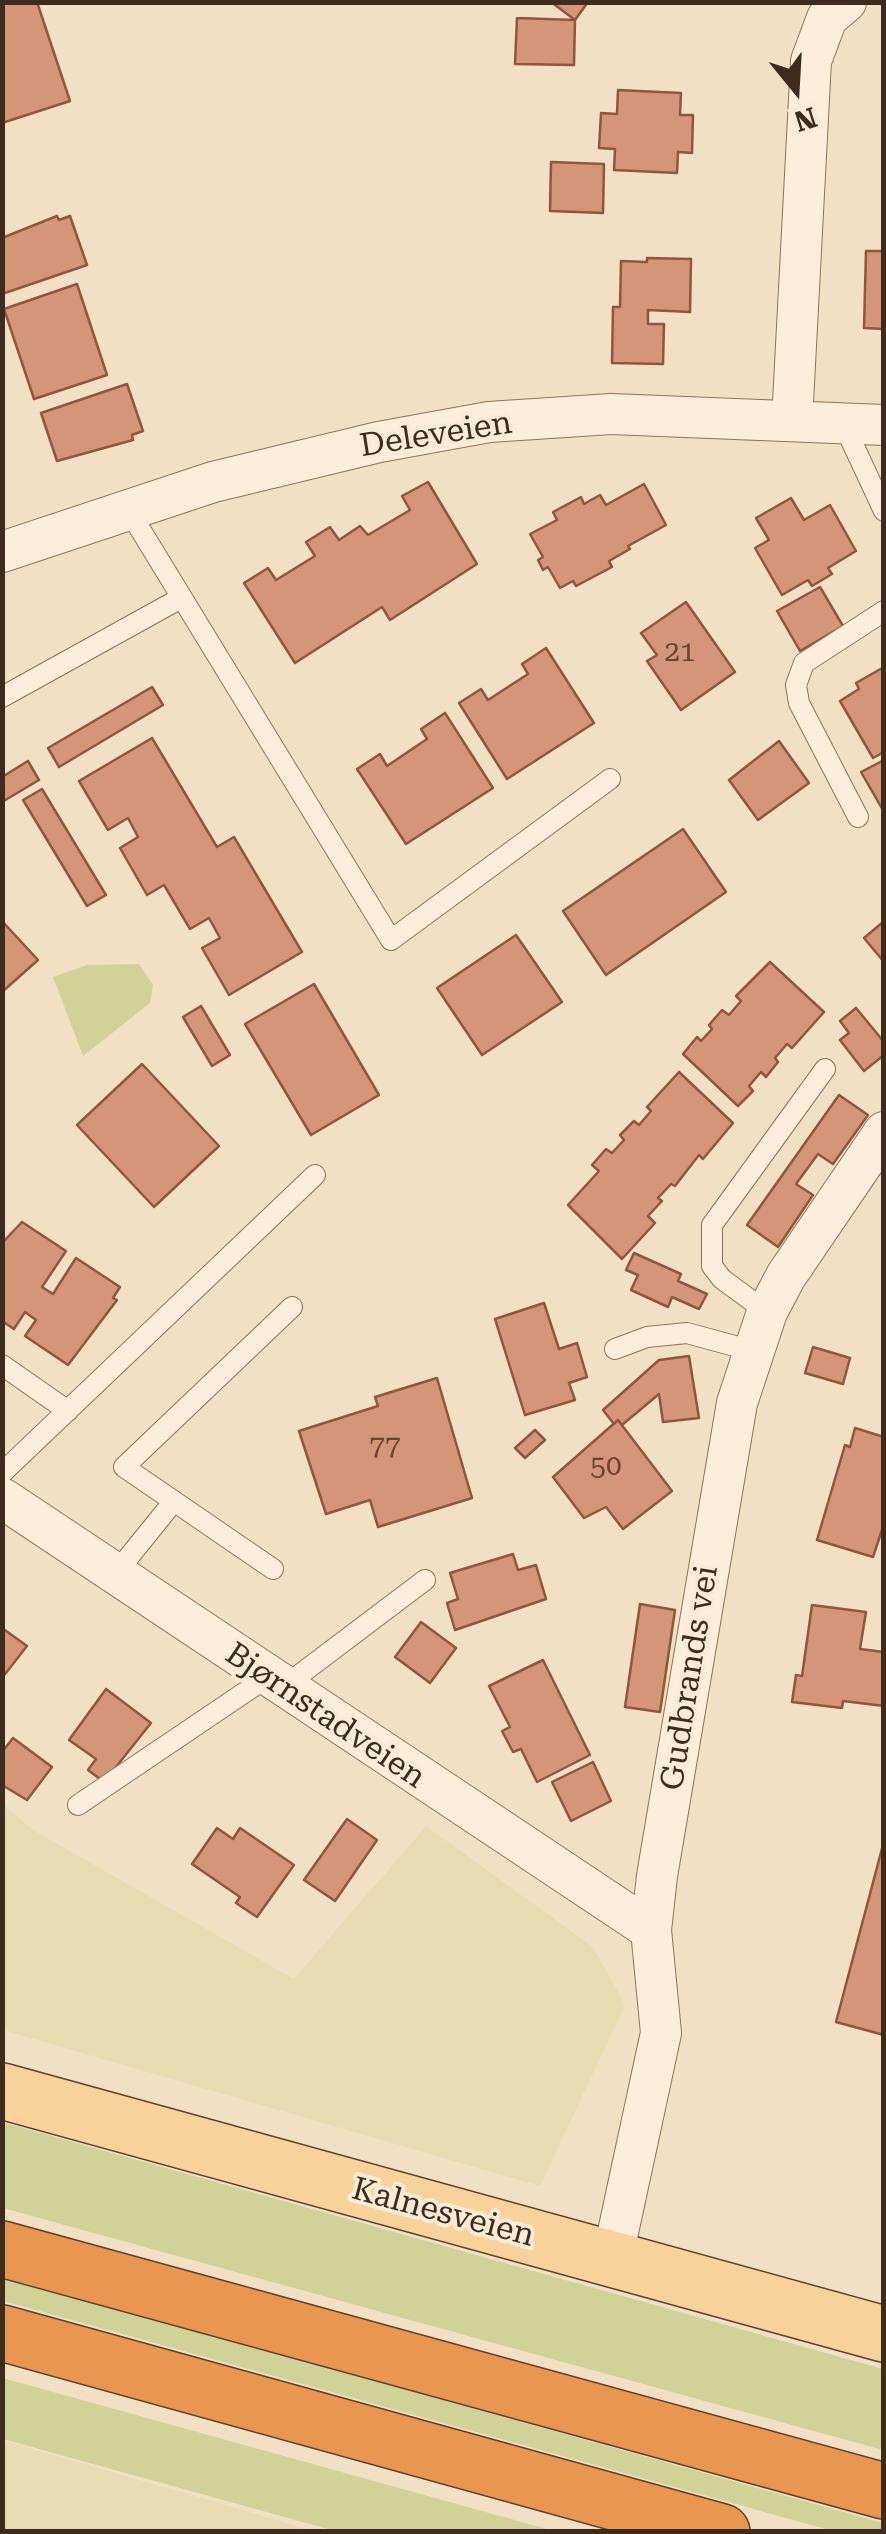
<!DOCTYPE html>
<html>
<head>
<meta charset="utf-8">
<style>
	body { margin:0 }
	#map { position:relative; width:886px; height:2534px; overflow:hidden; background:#f2e0c5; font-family:"Roboto Serif",serif }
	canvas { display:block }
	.frame { position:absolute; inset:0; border:5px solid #3e2b1e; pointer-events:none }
	.north { position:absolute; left:746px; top:40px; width:100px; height:100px; -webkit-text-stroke:8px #f9ebd6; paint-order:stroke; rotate:162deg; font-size:28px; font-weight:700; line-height:40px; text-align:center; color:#3e2b1e }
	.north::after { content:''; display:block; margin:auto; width:35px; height:45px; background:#3e2b1e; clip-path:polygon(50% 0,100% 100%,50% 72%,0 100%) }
</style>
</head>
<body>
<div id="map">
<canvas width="886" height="2534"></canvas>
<div class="frame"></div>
<div class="north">N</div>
</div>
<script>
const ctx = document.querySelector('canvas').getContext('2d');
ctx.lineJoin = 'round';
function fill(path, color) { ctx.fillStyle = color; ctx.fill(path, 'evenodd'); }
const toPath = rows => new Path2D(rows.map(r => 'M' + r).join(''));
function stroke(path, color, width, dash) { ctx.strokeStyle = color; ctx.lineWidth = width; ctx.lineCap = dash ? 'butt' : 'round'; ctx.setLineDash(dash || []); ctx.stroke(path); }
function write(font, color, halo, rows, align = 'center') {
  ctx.font = font + ' "Roboto Serif",serif'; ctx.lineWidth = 8; ctx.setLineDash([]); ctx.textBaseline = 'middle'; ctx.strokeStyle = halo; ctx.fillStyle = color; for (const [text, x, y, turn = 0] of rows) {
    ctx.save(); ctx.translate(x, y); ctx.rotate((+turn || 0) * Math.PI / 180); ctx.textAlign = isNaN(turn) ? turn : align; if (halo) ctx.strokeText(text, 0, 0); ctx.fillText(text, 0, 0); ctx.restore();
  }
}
fill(toPath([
	[3,1804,33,1830,294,1979,426,1826,593,1947,625,2005,540,2186,3,2030],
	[2,2440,260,2515,312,2531,3,2531]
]), '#e9dbb2');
fill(toPath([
	[139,964,153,985,150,1003,83,1056,53,977,87,965],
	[2,2122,883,2369,883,2450,3,2208],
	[2,2277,883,2523,883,2531,833,2531,3,2301],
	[3,2378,554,2531,335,2531,3,2439]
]), '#d1d298');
const building = toPath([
	[2,2,37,2,70,101,2,123,2,2],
	[551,2,588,2,575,20,551,2],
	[517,18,575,20,574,65,515,64,517,18],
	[618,90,681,93,680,115,693,115,692,153,678,152,677,173,614,170,615,149,599,148,601,113,617,114,618,90],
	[551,162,604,164,603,213,550,211,551,162],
	[57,216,59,220,70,216,87,265,2,294,2,238,57,216],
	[866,251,884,251,884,329,864,328,866,251],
	[647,258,691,259,690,312,648,310,648,324,664,324,663,364,612,363,613,307,620,307,621,261,647,262,647,258],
	[77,284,107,375,34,399,4,309,77,284],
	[127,384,143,431,132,435,133,440,57,461,41,413,127,384],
	[428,482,477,564,390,620,382,607,295,663,244,583,268,568,276,580,315,556,306,542,330,527,339,540,360,526,368,535,410,510,402,496,428,482],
	[644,484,666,525,628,546,630,549,609,561,612,567,576,586,573,581,560,588,548,567,543,570,538,560,543,557,530,534,557,520,553,512,581,497,584,504,600,495,606,505,644,484],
	[791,498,804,520,830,505,856,551,828,568,832,574,812,586,808,580,782,595,755,548,769,540,756,518,791,498],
	[820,587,843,626,800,651,777,611,820,587],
	[686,602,735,672,681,710,647,661,657,655,641,633,686,602],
	[546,648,594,723,507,779,459,703,481,689,488,700,528,674,522,664,546,648],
	[884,667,884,752,873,758,840,701,859,689,856,683,884,667],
	[152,687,163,705,59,767,48,748,152,687],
	[445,713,493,788,406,844,357,769,380,754,387,766,427,739,421,729,445,713],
	[152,738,217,847,234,837,302,952,229,995,202,948,220,938,209,918,190,929,164,885,147,895,120,848,138,837,128,818,108,830,79,781,152,738],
	[779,741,809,783,758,820,729,780,779,741],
	[884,760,884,812,861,772,884,760],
	[28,761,39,780,2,802,2,777,28,761],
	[42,789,106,895,87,906,23,800,42,789],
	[683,829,726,892,606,975,563,911,683,829],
	[884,915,884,962,864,938,883,922,884,915],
	[2,921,38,960,2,992,2,921],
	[516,935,562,1002,482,1055,437,988,516,935],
	[770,962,824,1012,792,1048,787,1044,775,1058,778,1062,766,1077,761,1072,749,1086,753,1091,738,1106,683,1054,697,1037,701,1041,712,1029,709,1025,722,1010,729,1015,741,1001,736,996,770,962],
	[314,984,379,1095,311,1135,245,1024,314,984],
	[201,1006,230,1055,212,1066,183,1017,201,1006],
	[856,1008,884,1042,884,1055,864,1071,840,1040,849,1033,840,1021,856,1008],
	[142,1064,219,1146,154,1207,77,1125,142,1064],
	[679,1072,733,1123,703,1159,699,1155,675,1186,671,1184,658,1198,662,1201,648,1216,655,1223,622,1259,568,1205,599,1171,592,1165,606,1149,612,1153,624,1140,620,1135,634,1121,639,1125,651,1111,647,1107,679,1072],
	[839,1095,868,1115,833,1164,818,1154,796,1184,813,1195,778,1247,747,1225,839,1095],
	[22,1222,66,1251,42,1287,53,1294,76,1258,120,1287,113,1298,117,1300,68,1365,25,1336,36,1320,25,1312,14,1329,2,1321,2,1243,22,1222],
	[634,1253,681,1274,678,1281,707,1294,699,1309,672,1297,668,1307,631,1290,638,1275,626,1270,634,1253],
	[544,1303,559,1349,577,1343,587,1377,569,1383,575,1400,525,1415,495,1319,544,1303],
	[813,1347,850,1358,843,1384,805,1373,813,1347],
	[689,1356,699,1418,663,1422,659,1394,622,1425,618,1420,614,1424,603,1410,659,1360,689,1356],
	[437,1378,472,1498,378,1527,370,1500,326,1514,299,1431,378,1406,375,1397,437,1378],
	[618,1420,672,1491,623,1529,606,1507,584,1518,553,1477,618,1420],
	[855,1428,884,1437,884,1524,873,1557,817,1540,845,1445,850,1447,855,1428],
	[535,1430,545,1440,525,1458,515,1448,535,1430],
	[513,1554,518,1570,536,1565,546,1599,455,1630,447,1603,458,1599,450,1573,513,1554],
	[640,1604,675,1610,660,1712,625,1707,640,1604],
	[812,1605,866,1612,860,1649,884,1652,884,1706,843,1701,842,1708,792,1702,796,1675,802,1676,812,1605],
	[421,1622,456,1648,430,1683,395,1657,421,1622],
	[2,1628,27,1646,2,1678,2,1628],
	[543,1660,590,1755,537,1782,521,1749,513,1752,502,1731,510,1727,489,1686,543,1660],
	[106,1689,151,1723,104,1782,88,1770,96,1759,69,1740,106,1689],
	[13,1738,52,1767,27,1800,2,1785,2,1752,13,1738],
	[593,1762,611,1801,571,1821,552,1782,593,1762],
	[347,1819,377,1840,335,1901,304,1880,347,1819],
	[217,1828,233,1839,240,1828,294,1865,257,1917,236,1903,240,1897,192,1864,217,1828],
	[884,1841,884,2035,836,2022,884,1841]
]);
fill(building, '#d49578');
stroke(building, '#91563c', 2.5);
const lane = toPath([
	[843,423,884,511],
	[129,511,391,940,610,779],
	[2,697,181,598],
	[858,817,799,703,796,685,804,663,884,611],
	[767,1312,722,1279,712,1266,712,1225,825,1069],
	[615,1349,647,1337,687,1333,753,1351],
	[2,1365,68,1411],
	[2,1473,315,1175],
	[273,1569,124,1467,292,1307],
	[115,1574,174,1501],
	[282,1688,425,1580],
	[78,1805,266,1678]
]);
const street = toPath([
	[792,421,811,61,827,18,846,2],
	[2,552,213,482,379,442,489,422,611,414,884,425],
	[2,1498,651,1930],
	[612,2260,661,2033,651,1930,657,1876,737,1403,767,1312,786,1276,884,1132]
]);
const primary = toPath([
	[2,2091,884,2334]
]);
const highway = toPath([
	[2,2249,884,2491],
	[2,2333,722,2532]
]);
stroke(lane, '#907159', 22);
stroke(street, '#907159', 42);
stroke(primary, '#5d3f2d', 58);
stroke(highway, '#5d3f2d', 58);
stroke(lane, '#fceeda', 20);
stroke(street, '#fceeda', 40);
stroke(primary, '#f8d29b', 55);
stroke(highway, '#e89650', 55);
write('28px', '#644634', null, [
	["21",680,653],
	["77",385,1447],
	["50",606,1467]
]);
write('32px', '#3e2b1e', '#f9ebd6', [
	["Deleveien",436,435,-9],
	["Gudbrands vei",690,1678,-81],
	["Bjørnstadveien",325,1716,34],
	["Kalnesveien",443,2213,15]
]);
</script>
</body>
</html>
